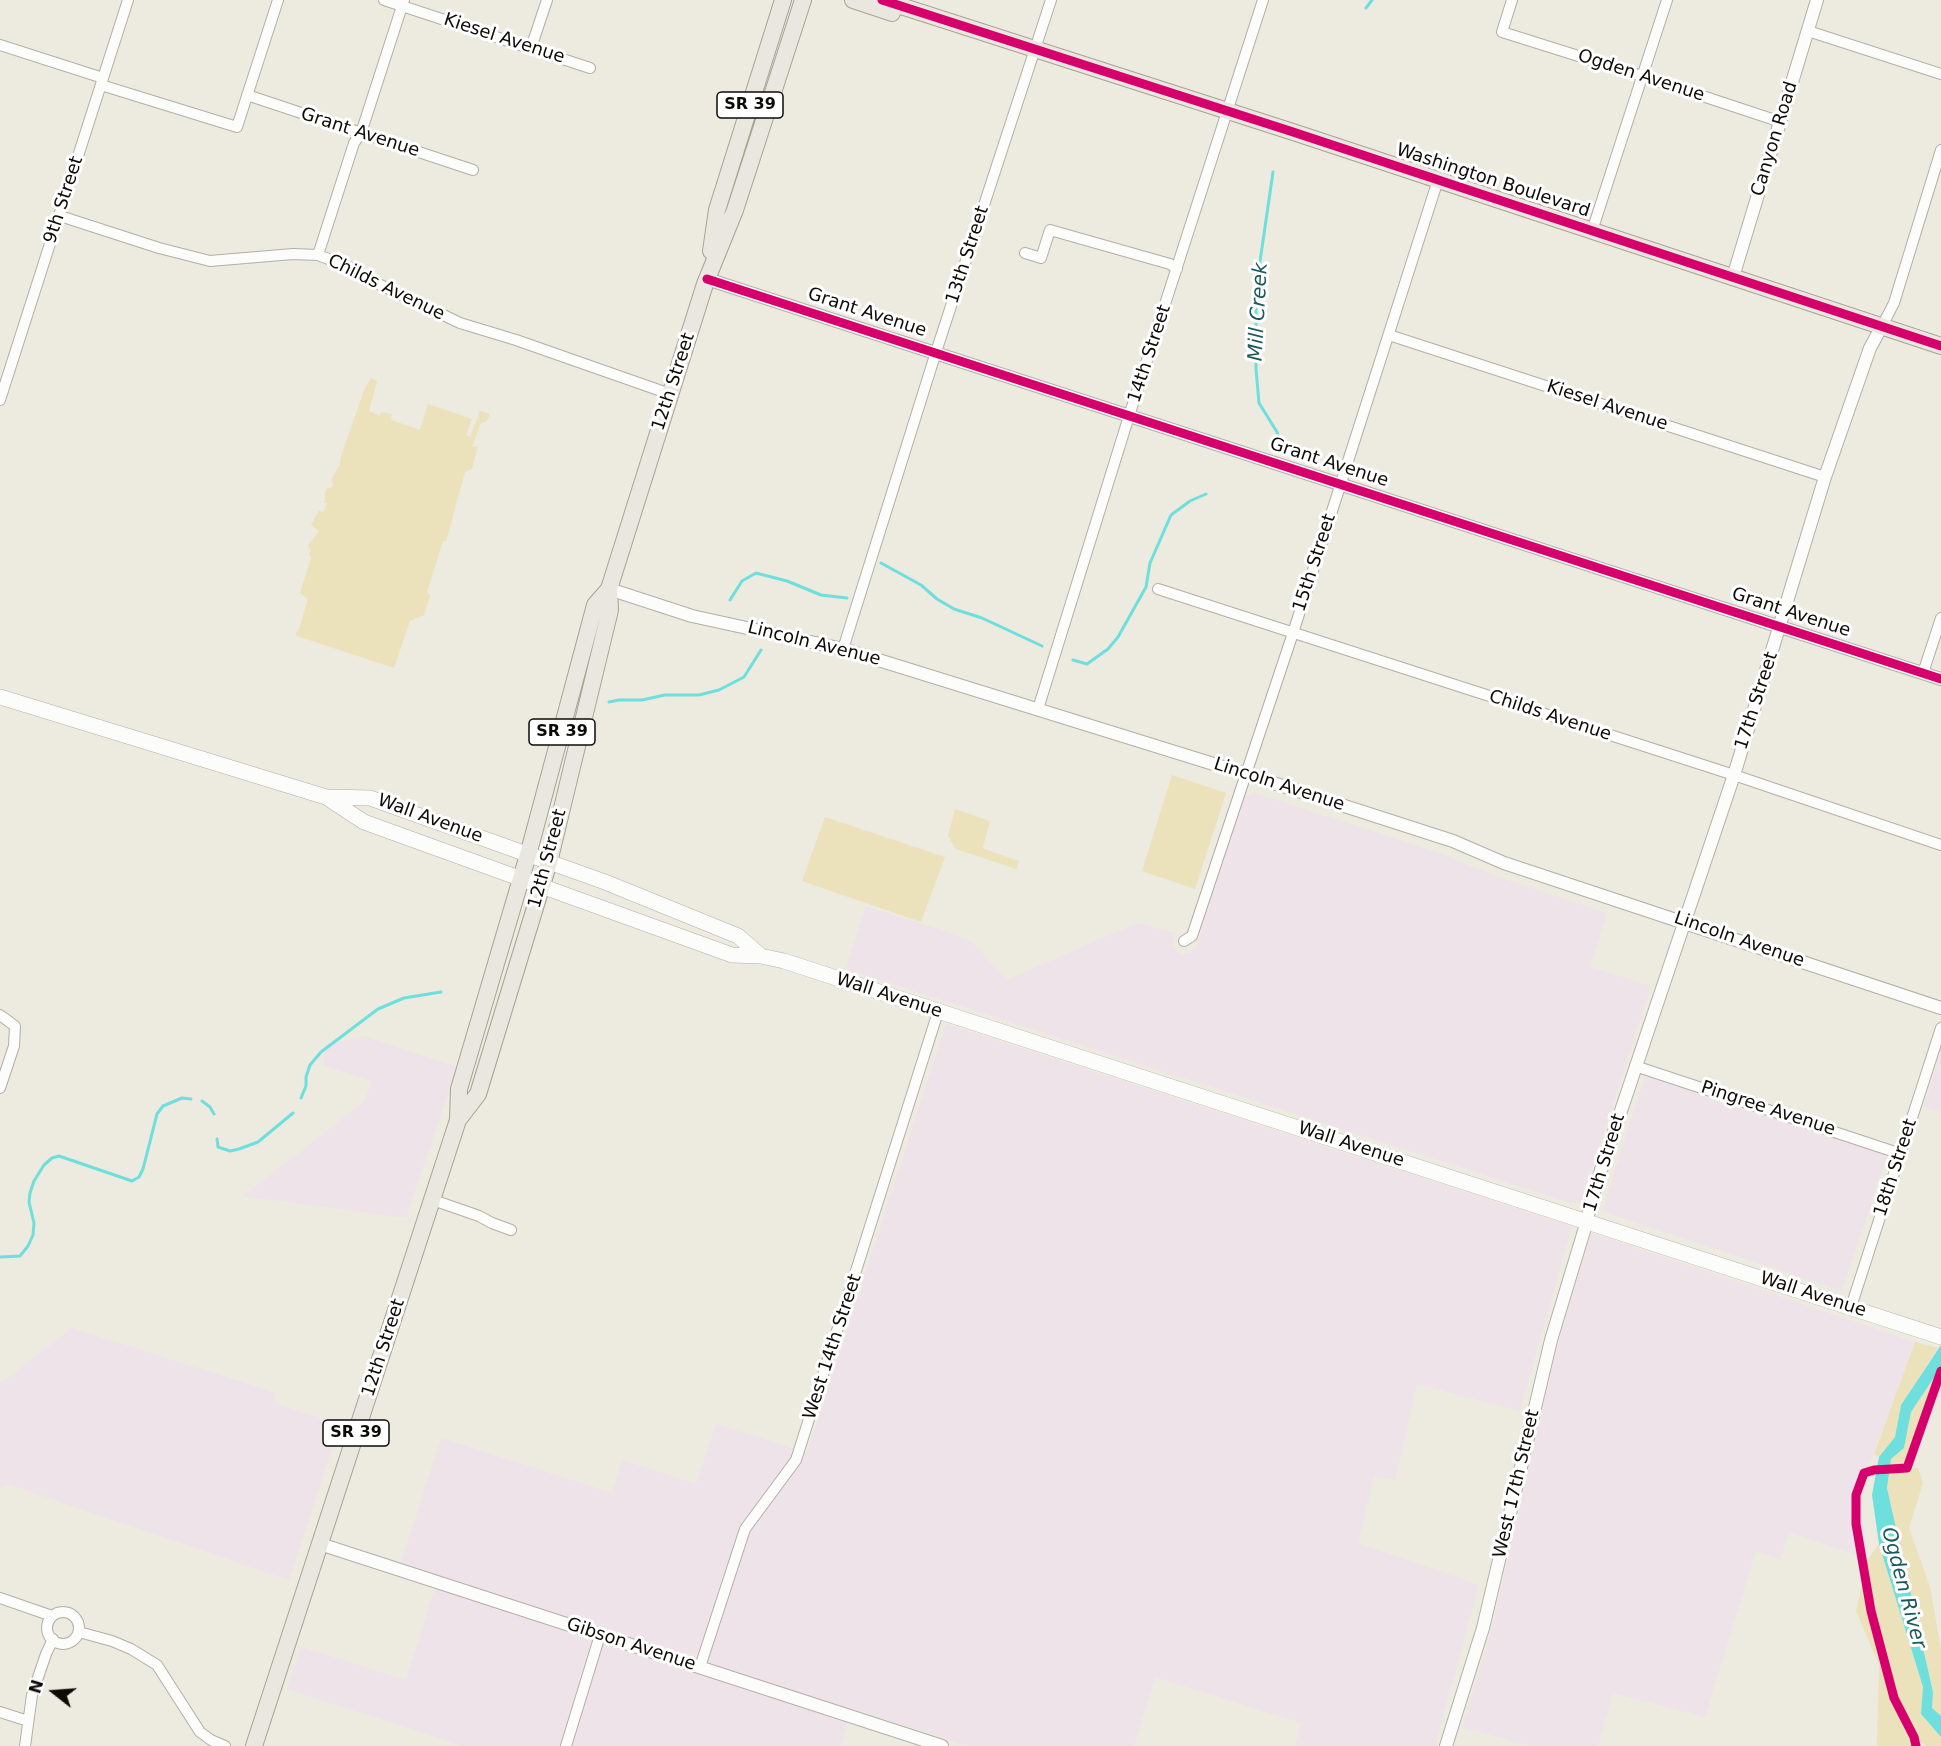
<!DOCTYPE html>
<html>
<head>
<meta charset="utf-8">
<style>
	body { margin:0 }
	#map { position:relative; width:1941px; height:1746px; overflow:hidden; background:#edeae0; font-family:"DejaVu Sans",sans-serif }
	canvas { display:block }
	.north { position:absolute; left:24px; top:1662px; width:60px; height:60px; -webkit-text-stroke:4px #fff; paint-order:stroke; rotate:287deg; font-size:16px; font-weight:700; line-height:24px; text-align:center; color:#0d0b06 }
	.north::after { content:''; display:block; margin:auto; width:21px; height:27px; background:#0d0b06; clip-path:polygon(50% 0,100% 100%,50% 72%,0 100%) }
</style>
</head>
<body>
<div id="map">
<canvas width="1941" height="1746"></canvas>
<div class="north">N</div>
</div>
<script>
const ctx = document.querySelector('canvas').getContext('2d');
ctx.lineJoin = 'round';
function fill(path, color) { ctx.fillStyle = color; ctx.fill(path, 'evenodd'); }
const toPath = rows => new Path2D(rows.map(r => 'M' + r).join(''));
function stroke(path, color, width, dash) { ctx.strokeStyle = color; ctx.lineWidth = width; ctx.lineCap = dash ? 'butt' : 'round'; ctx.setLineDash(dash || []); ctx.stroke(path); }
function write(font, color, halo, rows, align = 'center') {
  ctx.font = font + ' "DejaVu Sans",sans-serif'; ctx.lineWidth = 6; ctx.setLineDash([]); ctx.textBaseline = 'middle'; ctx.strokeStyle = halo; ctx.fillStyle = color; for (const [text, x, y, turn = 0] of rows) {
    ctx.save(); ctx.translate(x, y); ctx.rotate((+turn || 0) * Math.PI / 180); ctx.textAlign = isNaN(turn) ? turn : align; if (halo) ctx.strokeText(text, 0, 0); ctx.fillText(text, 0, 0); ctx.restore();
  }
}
fill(toPath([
	[1255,793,1445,855,1495,876,1607,913,1590,967,1651,986,1583,1197,1578,1202,1571,1203,846,969,866,906,946,931,973,943,1007,980,1137,923,1175,933,1173,945,1176,951,1182,954,1190,953,1196,947,1241,804,1246,796],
	[946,1024,1572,1226,1520,1411,1417,1384,1395,1480,1374,1476,1358,1543,1479,1585,1435,1746,1295,1746,1301,1723,1155,1677,1134,1746,969,1746,852,1709,840,1746,458,1746,458,1744,287,1689,301,1647,406,1680,436,1585,398,1572,441,1438,612,1493,622,1460,696,1484,716,1424,807,1453],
	[364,1036,457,1067,406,1218,243,1196,364,1102,372,1081,324,1065,325,1045],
	[1941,1052,1941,1112,1924,1106],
	[1645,1076,1887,1155,1842,1291,1602,1211],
	[1592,1233,1915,1342,1859,1491,1868,1559,1789,1532,1780,1559,1756,1551,1705,1717,1613,1693,1598,1746,1531,1746,1462,1727,1492,1628,1555,1353],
	[72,1328,276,1393,273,1403,340,1424,289,1580,8,1484,0,1487,0,1384]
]), '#eee3e8');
fill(toPath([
	[371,378,377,381,369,411,380,416,381,412,392,414,391,420,420,430,428,404,472,419,466,435,470,437,480,411,490,414,487,421,481,423,472,447,478,446,472,469,465,472,446,541,443,541,427,592,430,596,424,615,410,621,394,668,297,636,295,634,299,629,308,599,300,593,311,558,309,555,311,550,308,545,319,531,311,525,319,510,322,512,324,511,327,503,324,503,326,489,333,487,332,479,340,464,341,456,365,388],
	[1172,775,1226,793,1195,889,1142,871],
	[955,809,990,821,983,847,984,849,1019,861,1016,869,956,849,948,836],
	[825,817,945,857,921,922,802,881],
	[1915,1342,1938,1348,1901,1405,1895,1437,1879,1457,1874,1454],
	[1936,1375,1906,1469,1918,1468,1923,1483,1909,1528,1930,1587,1941,1649,1941,1716,1932,1708,1933,1691,1887,1488,1891,1459,1904,1448,1911,1412],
	[1879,1544,1923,1687,1921,1714,1941,1737,1941,1746,1926,1746,1921,1742,1917,1746,1877,1746,1879,1665,1856,1611,1868,1559]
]), '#ebe1ba');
fill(toPath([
	[1941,1345,1941,1367,1911,1412,1904,1448,1891,1459,1887,1488,1933,1692,1932,1708,1941,1716,1941,1737,1921,1714,1923,1687,1879,1544,1872,1495,1879,1457,1895,1437,1901,1405]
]), '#6edfdc');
stroke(toPath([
	[1366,8,1372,0],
	[1273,172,1256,289,1256,369,1259,403,1277,432,1282,447],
	[881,563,921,585,937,599,954,609,982,618,1042,646],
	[730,600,742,581,756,573,787,581,821,595,847,598],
	[1073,660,1087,664,1108,649,1118,637,1146,587,1150,563,1171,515,1190,501,1206,494],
	[609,702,619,700,642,700,665,695,699,695,719,690,744,677,761,650],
	[301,1098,306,1086,306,1077,310,1065,321,1052,378,1009,404,998,441,992],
	[202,1101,210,1107,214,1114],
	[217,1139,218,1147,230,1151,239,1149,258,1142,293,1113],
	[0,1257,20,1256,28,1246,33,1235,34,1223,29,1202,30,1193,34,1181,44,1165,52,1158,59,1156,132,1181,139,1177,143,1169,157,1114,163,1106,182,1098,191,1099]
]), '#6edfdc', 3);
const minor = toPath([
	[384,0,590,68],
	[1512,0,1502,32,1642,76,1781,122],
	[1808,31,1941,74],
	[0,45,103,78],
	[531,48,547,0],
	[101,85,237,127,278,0],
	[247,95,473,170],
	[60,216,159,248,210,261,293,254,318,255,349,267,370,280,460,323,516,340,670,394],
	[1592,231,1667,0],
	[1025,253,1041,258,1050,230,1170,264,1177,269],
	[318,255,354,143,361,133,404,0],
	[1882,326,1894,303,1941,150],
	[1389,335,1825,477],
	[0,400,128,0],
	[1158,589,1734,775,1941,845],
	[843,649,936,352,1051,0],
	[1923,673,1941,618],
	[1038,709,1129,416,1263,0],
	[1184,941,1192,936,1293,633,1438,180],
	[0,1015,15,1026,14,1046,0,1088],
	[1635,1066,1901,1154],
	[433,1200,479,1216,492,1223,511,1230],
	[1851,1307,1941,1028],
	[0,1598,52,1616],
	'47 1628a16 16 0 1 1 32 0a16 16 0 1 1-32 0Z',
	[79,1632,112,1641,131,1649,157,1665,200,1732,211,1740,225,1746],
	[700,1667,745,1529,796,1460,938,1012],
	[0,1712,28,1721],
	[25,1746,32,1695,46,1654,53,1639],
	[566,1746,600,1635]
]);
const tertiary = toPath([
	[1733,277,1817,0],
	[707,279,1941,679],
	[609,589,692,616,843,649,1236,771,1453,841,1504,863,1941,1008],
	[320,1544,942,1746],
	[1446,1746,1483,1628,1551,1340,1587,1221,1591,1200,1734,775,1825,477,1870,348,1882,326]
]);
const secondary = toPath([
	[0,697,326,797,370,798,605,882,738,936,761,956],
	[326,797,364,822,732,955,761,956,784,961,1941,1337]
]);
const primary = toPath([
	[853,0,892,13],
	[882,0,1290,131,1941,346],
	[711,251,717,210,783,0],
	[458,1120,478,1094,549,862,610,610,609,589,705,284,735,210,803,0],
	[254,1746,458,1120,459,1089,528,855,595,605,609,589]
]);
stroke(minor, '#b1afa7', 12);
stroke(tertiary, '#b1afa7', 14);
stroke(secondary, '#b1afa7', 16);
stroke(primary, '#a9a293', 18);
stroke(minor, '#fcfcfa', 10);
stroke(tertiary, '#fcfcfa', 12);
stroke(secondary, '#fcfcfa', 15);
stroke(primary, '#eae7e0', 16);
stroke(toPath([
	[882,0,1290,131,1941,346],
	[707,279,1941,679],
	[1916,1746,1914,1737,1894,1698,1871,1611,1856,1524,1856,1495,1864,1473,1874,1470,1907,1468,1941,1371]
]), '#d6006c', 9);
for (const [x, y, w] of [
	[750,105,66],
	[562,732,66],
	[356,1433,66]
]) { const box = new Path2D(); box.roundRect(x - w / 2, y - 13, w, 26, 4.5); ctx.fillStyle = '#fff'; ctx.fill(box); stroke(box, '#0d0b06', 1.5); }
write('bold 16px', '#0d0b06', null, [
	["SR 39",750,105],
	["SR 39",562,732],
	["SR 39",356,1433]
]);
write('18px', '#0d0b06', '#fff', [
	["Kiesel Avenue",504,39,18],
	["Ogden Avenue",1641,76,18],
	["Grant Avenue",360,133,18],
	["Canyon Road",1775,139,-73],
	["Washington Boulevard",1493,181,18],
	["9th Street",64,200,-72],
	["13th Street",968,255,-72],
	["Childs Avenue",386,288,26],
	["Grant Avenue",867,313,18],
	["14th Street",1150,354,-72],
	["12th Street",674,382,-72],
	["Kiesel Avenue",1607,406,18],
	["Grant Avenue",1329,463,18],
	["15th Street",1315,563,-72],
	["Grant Avenue",1791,613,18],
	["Lincoln Avenue",814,644,14],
	["17th Street",1757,701,-72],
	["Childs Avenue",1550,716,18],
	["Lincoln Avenue",1279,785,18],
	["Wall Avenue",430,819,20],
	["12th Street",548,859,-75],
	["Lincoln Avenue",1739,940,19],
	["Wall Avenue",889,996,18],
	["Pingree Avenue",1768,1109,18],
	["Wall Avenue",1351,1145,18],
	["17th Street",1605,1163,-73],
	["18th Street",1896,1168,-72],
	["Wall Avenue",1813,1295,18],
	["West 14th Street",833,1347,-72],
	["12th Street",384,1348,-72],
	["West 17th Street",1517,1484,-77],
	["Gibson Avenue",631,1645,18]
]);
write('italic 20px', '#185959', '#fff', [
	["Mill Creek",1259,312,-87],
	["Ogden River",1903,1588,75]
]);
</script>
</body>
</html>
